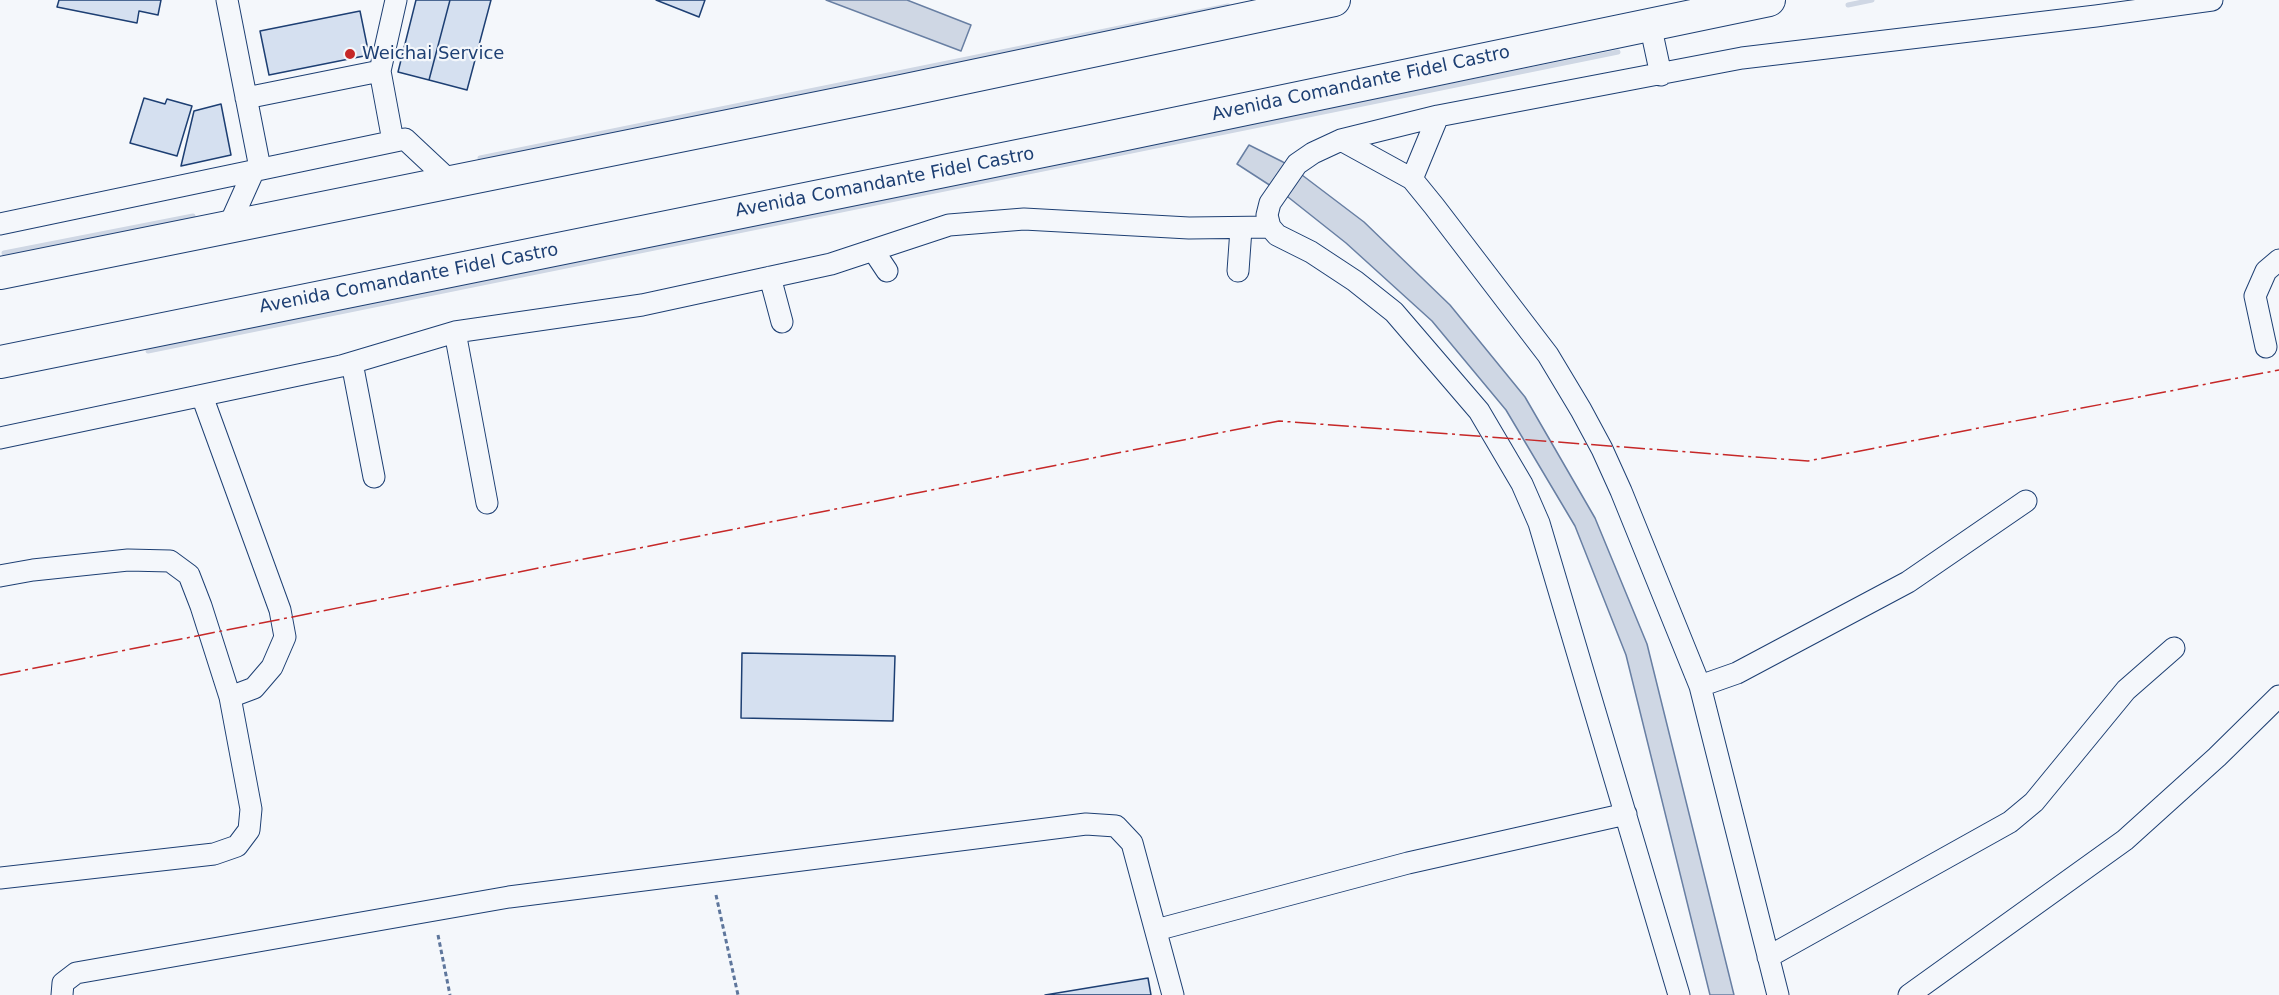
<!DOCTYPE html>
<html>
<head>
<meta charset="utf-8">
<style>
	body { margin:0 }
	canvas { display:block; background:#f4f7fb }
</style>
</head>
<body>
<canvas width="2279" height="995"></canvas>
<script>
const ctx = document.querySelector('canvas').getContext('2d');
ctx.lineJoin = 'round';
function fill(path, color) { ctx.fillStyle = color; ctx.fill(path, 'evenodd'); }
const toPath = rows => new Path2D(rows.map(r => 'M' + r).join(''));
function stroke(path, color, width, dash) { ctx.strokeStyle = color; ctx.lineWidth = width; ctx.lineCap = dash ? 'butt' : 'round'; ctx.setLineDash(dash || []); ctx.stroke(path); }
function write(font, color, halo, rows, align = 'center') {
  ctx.font = font + ' "DejaVu Sans",sans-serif'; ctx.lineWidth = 4.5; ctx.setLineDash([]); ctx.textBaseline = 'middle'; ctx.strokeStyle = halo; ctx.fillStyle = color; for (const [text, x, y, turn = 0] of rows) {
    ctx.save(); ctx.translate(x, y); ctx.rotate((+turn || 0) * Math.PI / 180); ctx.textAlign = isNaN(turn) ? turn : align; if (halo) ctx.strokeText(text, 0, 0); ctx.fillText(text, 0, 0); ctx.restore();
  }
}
const water = toPath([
	[826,0,907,0,971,25,961,51,826,0],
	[1249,145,1283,162,1302,175,1364,222,1450,305,1525,397,1595,518,1647,644,1734,995,1710,995,1626,655,1575,526,1506,410,1432,321,1346,243,1288,197,1237,164,1249,145]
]);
fill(water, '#cfd7e4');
stroke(water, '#687fa3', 1.5);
stroke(toPath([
	[1848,5,1872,0],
	[480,158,1228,6],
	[4,253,193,216],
	[148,351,1618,52]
]), '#cfd7e4', 5);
const building = toPath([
	[59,0,161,0,158,15,139,11,137,23,57,7,59,0],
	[416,0,450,0,429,80,398,72,416,0],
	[450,0,491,0,467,90,429,80,450,0],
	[656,0,705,0,699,17,656,0],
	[360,11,369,55,269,75,260,31,360,11],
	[144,98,165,104,167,99,192,106,177,156,130,143,144,98],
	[221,104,231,155,181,166,194,111,221,104],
	[742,653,895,656,893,721,741,718,742,653],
	[1148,978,1151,995,1045,995,1148,978]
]);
fill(building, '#d5e0f0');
stroke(building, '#1d3f73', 1.5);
const minor = toPath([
	[227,0,260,168],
	[1650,24,1661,75],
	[246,98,380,71],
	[1341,140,1412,179,1434,206,1548,355,1581,410,1602,449,1621,491,1700,686,1778,995],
	[393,141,380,71,396,0],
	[1412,179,1438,116],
	[0,224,405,139,452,183],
	[228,228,254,170],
	[873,250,887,271],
	[1238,271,1241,229],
	[770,277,782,322],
	[455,332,487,503],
	[2266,347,2255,296,2266,271,2279,260],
	[352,363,374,477],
	[202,396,280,610,285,637,272,667,254,688,230,697],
	[0,438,341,366,455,332,642,305,831,264,949,225,1024,219,1189,228,1270,227],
	[0,576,33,570,128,560,170,561,189,575,201,606,230,697,251,809,249,830,237,846,214,854,0,878],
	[1700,686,1737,673,1908,582,2026,501],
	[1156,930,1408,863,1626,814],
	[1768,957,2010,822,2034,802,2126,690,2174,648],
	[62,995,63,983,76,973,509,897,1086,824,1116,826,1132,843,1173,995],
	[1679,995,1539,523,1522,484,1479,411,1394,312,1355,281,1311,252,1277,235,1270,227,1267,215,1270,203,1297,164,1313,153,1341,140,1438,116,1742,58,2096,16,2212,0],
	[1909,995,2125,840,2217,757,2279,696]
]);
const highway = toPath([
	[0,273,897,92,1334,0],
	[0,362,1092,141,1769,0]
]);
stroke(minor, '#1d3f73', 23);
stroke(highway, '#1d3f73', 34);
stroke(toPath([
	[716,895,738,995],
	[438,935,450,995]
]), '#5e769c', 3, [4.5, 3]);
stroke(minor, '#f4f7fb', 21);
stroke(highway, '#f4f7fb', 32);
stroke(toPath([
	[0,675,1279,421,1808,461,2279,370]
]), '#c62828', 1.5, [21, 4.5, 3, 4.5]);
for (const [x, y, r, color] of [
	[350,54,6,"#c62828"]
]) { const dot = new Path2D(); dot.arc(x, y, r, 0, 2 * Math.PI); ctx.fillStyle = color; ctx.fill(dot); stroke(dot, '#f4f7fb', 2); }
write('18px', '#1d3f73', '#f4f7fb', [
	["Weichai Service",362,54]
], 'left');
write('18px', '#1d3f73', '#f4f7fb', [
	["Avenida Comandante Fidel Castro",1361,84,-12],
	["Avenida Comandante Fidel Castro",885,183,-11],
	["Avenida Comandante Fidel Castro",409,279,-11]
]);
</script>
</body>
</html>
